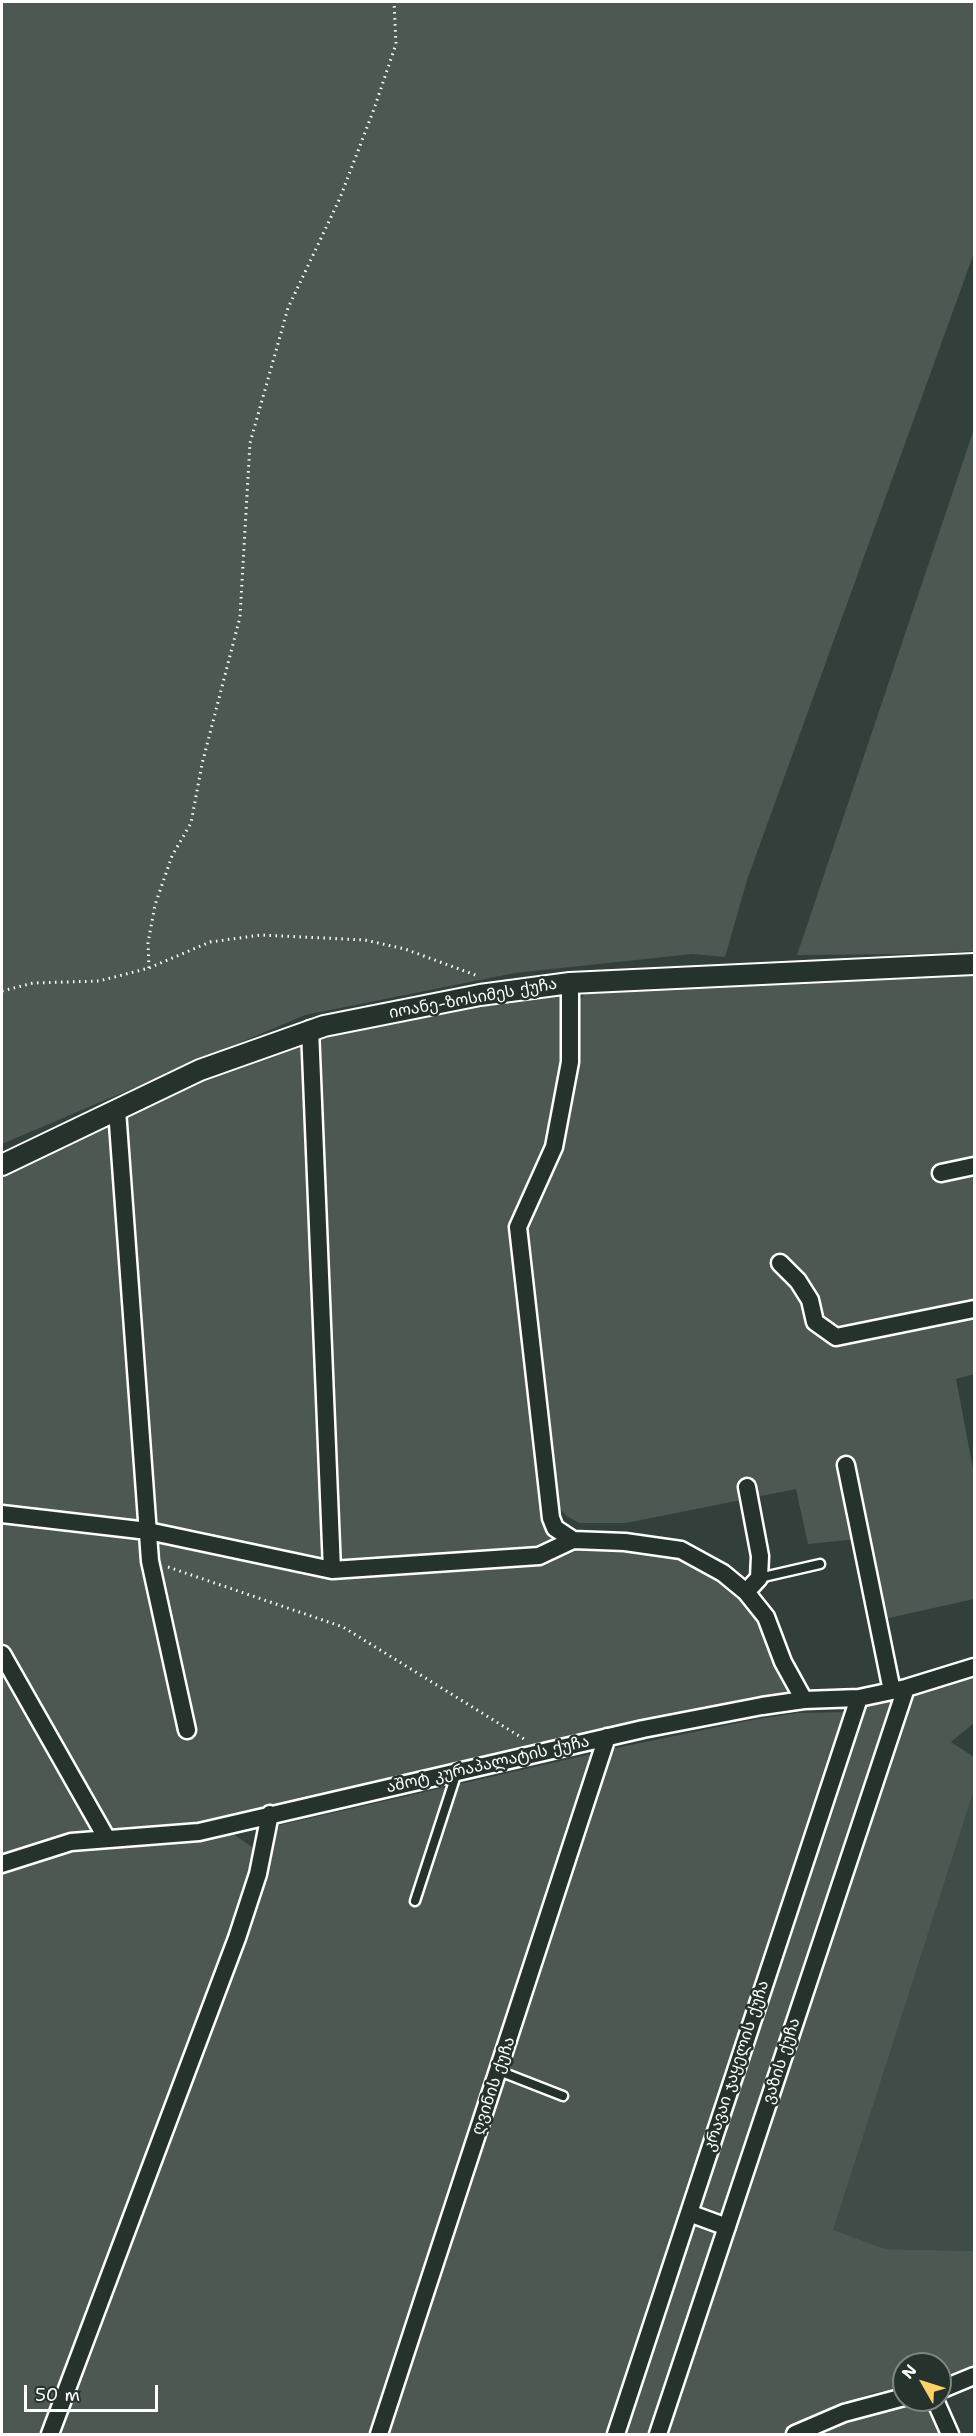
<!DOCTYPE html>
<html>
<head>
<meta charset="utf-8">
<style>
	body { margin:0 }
	#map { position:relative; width:976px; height:2436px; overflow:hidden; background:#333f3a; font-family:"Shantell Sans",sans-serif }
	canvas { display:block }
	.frame { position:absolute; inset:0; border:3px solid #fff; pointer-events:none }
	.north { position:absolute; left:892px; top:2352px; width:60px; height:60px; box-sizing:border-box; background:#26332d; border:2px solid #7d8581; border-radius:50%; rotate:309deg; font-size:16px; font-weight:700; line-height:24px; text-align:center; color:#fff }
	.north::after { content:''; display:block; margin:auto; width:21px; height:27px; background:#ffd166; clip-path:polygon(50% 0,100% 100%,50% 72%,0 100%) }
	.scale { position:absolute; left:24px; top:2385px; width:134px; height:27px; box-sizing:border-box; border:3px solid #fff; border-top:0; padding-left:8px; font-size:18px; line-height:21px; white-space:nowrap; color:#fff; -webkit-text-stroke:4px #26332d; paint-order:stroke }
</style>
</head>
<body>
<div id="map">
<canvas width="976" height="2436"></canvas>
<div class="frame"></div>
<div class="north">N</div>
<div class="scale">50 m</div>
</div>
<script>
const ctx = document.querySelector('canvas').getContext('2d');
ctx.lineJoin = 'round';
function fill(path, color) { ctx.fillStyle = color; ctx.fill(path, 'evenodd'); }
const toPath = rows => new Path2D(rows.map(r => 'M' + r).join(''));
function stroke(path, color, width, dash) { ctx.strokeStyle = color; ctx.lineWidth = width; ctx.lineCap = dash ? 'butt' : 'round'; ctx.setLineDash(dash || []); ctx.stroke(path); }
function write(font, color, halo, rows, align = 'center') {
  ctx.font = font + ' "Shantell Sans","Noto Sans Georgian",sans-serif'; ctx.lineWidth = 5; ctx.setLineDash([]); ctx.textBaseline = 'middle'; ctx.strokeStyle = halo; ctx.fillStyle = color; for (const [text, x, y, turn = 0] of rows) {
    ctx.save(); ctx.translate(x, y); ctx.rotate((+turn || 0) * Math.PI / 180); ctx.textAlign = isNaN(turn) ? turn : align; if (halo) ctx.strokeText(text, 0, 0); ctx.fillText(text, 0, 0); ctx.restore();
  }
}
fill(toPath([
	[974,1790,974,2251,885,2249,832,2231]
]), '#404c47');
fill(toPath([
	[2,2,974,2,974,253,747,880,725,957,692,954,515,973,305,1015,2,1144],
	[974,429,974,951,921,954,797,955],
	[974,971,974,1374,956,1379,974,1474,974,1599,884,1619,867,1538,808,1544,796,1489,626,1523,580,1523,568,1517,556,1505,527,1234,555,1163,577,1013,580,1000,589,988],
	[570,983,554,1147,518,1227,551,1518,564,1535,681,1550,746,1592,804,1700,224,1828,258,1851,258,1874,50,2434,2,2434,2,1165,310,1029],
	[974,1675,974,1723,951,1742,974,1757,974,1790,833,2230,885,2249,974,2251,974,2368,940,2381,940,2364,904,2364,904,2388,872,2393,782,2434,665,2434,886,1763,917,1686],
	[906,1688,658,2434,616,2434,859,1698],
	[851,1712,613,2434,383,2434,606,1750,757,1719,798,1713],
	[596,1753,375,2434,55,2434,271,1827],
	[910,2400,929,2400,943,2434,816,2434]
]), '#4d5853');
const service = toPath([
	[759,1578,820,1564],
	[415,1901,457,1772],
	[499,2071,563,2096]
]);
const minor = toPath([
	[570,983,570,1062,554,1147,518,1227,551,1518,555,1528,573,1540,625,1542,681,1550,723,1573,746,1592,766,1617,783,1662,804,1700],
	[310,1029,332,1570],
	[117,1110,150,1561,187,1730],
	[941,1173,974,1166],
	[780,1263,798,1281,810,1300,815,1322,836,1337,974,1309],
	[846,1465,892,1691],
	[2,1514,148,1531,332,1570,539,1556,573,1540],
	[746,1592,759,1578,760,1556,747,1487],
	[2,1654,107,1839],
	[2,1864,71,1842,199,1832,643,1729,762,1706,804,1700,859,1698,906,1688,974,1667],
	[689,2213,727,2227],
	[940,2390,974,2376],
	[935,2400,950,2434],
	[50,2434,237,1938,258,1874,270,1814],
	[379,2434,607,1737],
	[616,2434,859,1698],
	[658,2434,906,1688],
	[795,2434,844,2413,904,2397]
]);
const tertiary = toPath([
	[2,1165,200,1070,324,1026,480,995,570,983,974,964]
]);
stroke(service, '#fff', 13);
stroke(minor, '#fff', 21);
stroke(tertiary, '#fff', 24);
stroke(toPath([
	[149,968,148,943,155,905,172,856,191,823,202,764,240,617,250,443,288,308,340,198,374,109,396,44,394,2],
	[2,991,33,983,99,981,149,968,210,942,261,935,365,940,405,949,478,976],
	[168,1567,343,1627,524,1739]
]), '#fff', 3, [1.5, 4.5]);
stroke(service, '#26332d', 8);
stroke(minor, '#26332d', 16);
stroke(tertiary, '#26332d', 20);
write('16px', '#fff', '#26332d', [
	["იოანე-ზოსიმეს ქუჩა",473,999,-10],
	["აშოტ კურაპალატის ქუჩა",488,1765,-13],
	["ვაზის ქუჩა",782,2061,-72],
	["კრავაი ჯაყელის ქუჩა",737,2066,-72],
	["ღვინის ქუჩა",494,2086,-71]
]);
</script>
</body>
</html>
